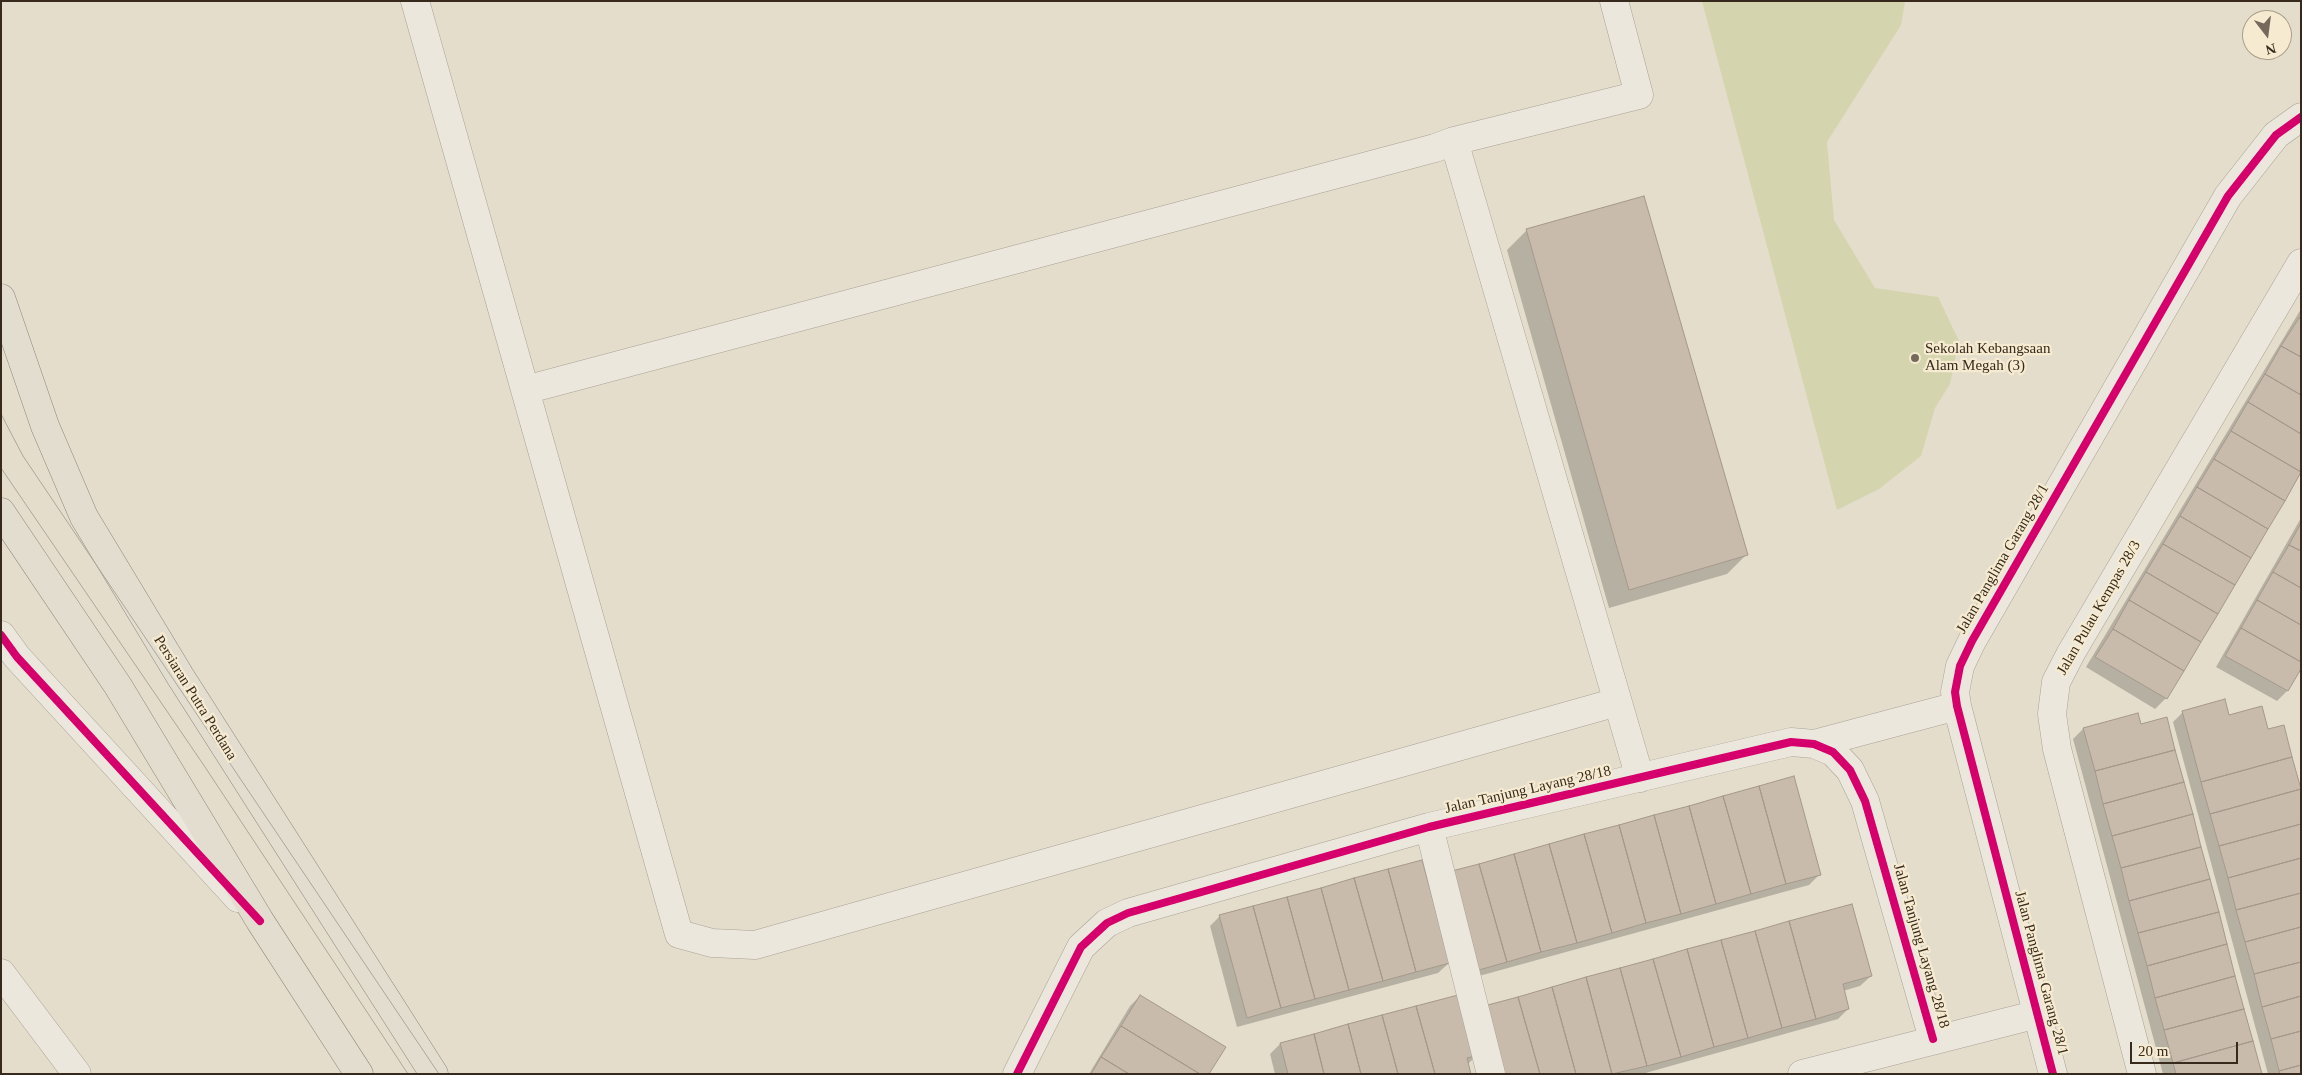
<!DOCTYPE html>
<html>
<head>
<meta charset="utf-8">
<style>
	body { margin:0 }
	#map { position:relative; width:2302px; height:1075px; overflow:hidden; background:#e4ddcc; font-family:Georgia,serif }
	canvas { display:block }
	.frame { position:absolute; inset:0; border:2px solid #372a1d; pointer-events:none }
	.north { position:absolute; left:2242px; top:10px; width:50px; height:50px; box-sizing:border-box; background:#f6ebd0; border:1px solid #aa9e88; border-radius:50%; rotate:165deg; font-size:14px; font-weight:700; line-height:20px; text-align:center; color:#372a1d }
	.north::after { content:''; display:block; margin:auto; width:18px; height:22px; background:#74695a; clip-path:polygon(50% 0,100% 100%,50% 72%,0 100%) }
	.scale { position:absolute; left:2130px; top:1042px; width:108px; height:22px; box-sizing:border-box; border:2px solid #372a1d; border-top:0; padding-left:6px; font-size:15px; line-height:18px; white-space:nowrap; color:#372a1d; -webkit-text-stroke:4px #f6ebd0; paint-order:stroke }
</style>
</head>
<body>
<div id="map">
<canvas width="2302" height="1075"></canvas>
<div class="frame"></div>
<div class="north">N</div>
<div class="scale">20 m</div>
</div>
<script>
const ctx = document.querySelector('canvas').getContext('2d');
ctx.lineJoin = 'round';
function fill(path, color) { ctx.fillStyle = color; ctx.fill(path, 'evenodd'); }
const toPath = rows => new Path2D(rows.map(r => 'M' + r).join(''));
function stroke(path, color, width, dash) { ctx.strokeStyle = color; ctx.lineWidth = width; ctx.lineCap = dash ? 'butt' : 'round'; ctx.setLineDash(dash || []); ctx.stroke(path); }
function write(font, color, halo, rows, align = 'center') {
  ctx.font = font + ' Georgia,serif'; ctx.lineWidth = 4.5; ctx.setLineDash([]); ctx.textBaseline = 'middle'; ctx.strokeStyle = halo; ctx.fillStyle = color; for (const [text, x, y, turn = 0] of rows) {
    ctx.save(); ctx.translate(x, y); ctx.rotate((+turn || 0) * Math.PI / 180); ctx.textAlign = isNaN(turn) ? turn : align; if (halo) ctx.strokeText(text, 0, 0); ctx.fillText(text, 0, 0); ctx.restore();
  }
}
fill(toPath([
	[1702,1,1905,1,1901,25,1827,142,1834,220,1875,288,1938,297,1959,341,1950,384,1935,408,1921,456,1879,489,1837,510]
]), '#d4d4ae');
fill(toPath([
	[1527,230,1746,555,1727,574,1609,608,1507,250],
	[2301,309,2301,473,2166,698,2155,709,2086,667],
	[2301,518,2301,666,2287,691,2277,701,2216,667],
	[2183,712,2301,1074,2268,1074,2173,722],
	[2083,729,2260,1074,2163,1074,2073,739],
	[1819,875,1809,885,1461,981,1434,885],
	[1220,916,1449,963,1438,973,1237,1027,1210,926],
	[1871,976,1860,986,1843,991,1848,1009,1838,1019,1642,1074,1490,1074],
	[1140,996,1208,1074,1089,1074,1130,1006],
	[1280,1044,1477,1055,1467,1065,1470,1074,1275,1074,1270,1054]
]), '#0003');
const building = toPath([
	[1644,196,1748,555,1629,590,1526,229,1644,196],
	[2299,318,2301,319,2301,357,2281,346,2299,318],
	[2281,346,2301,357,2301,395,2265,374,2281,346],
	[2265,374,2301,395,2301,434,2248,402,2265,374],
	[2248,402,2301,434,2301,472,2231,431,2248,402],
	[2231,431,2301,472,2285,501,2214,459,2231,431],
	[2214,459,2285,501,2268,529,2197,487,2214,459],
	[2197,487,2268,529,2251,558,2180,516,2197,487],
	[2180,516,2251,558,2235,585,2163,544,2180,516],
	[2301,523,2301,551,2289,545,2301,523],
	[2163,544,2235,585,2218,614,2146,572,2163,544],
	[2289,545,2301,551,2301,588,2273,572,2289,545],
	[2146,572,2218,614,2201,642,2129,600,2146,572],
	[2273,572,2301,588,2301,625,2257,600,2273,572],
	[2129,600,2201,642,2184,671,2113,629,2129,600],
	[2257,600,2301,625,2301,662,2241,628,2257,600],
	[2241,628,2301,662,2301,669,2288,691,2225,656,2241,628],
	[2113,629,2184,671,2167,699,2095,657,2113,629],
	[2225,699,2229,715,2262,706,2268,729,2284,725,2292,757,2201,782,2182,711,2225,699],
	[2138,713,2141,724,2167,717,2175,750,2095,771,2083,728,2138,713],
	[2175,750,2184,782,2103,804,2095,771,2175,750],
	[2292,757,2301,789,2210,814,2201,782,2292,757],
	[1794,776,1821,875,1786,884,1759,786,1794,776],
	[2184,782,2193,814,2112,836,2103,804,2184,782],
	[1759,786,1786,884,1751,894,1723,796,1759,786],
	[2301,789,2301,824,2219,846,2210,814,2301,789],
	[1723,796,1751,894,1716,904,1689,806,1723,796],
	[1689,806,1716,904,1681,914,1654,815,1689,806],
	[2193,814,2201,847,2121,868,2112,836,2193,814],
	[1654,815,1681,914,1646,923,1619,825,1654,815],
	[2301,824,2301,858,2228,878,2219,846,2301,824],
	[1619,825,1646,923,1612,933,1584,834,1619,825],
	[1584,834,1612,933,1577,943,1549,844,1584,834],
	[1549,844,1577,943,1541,952,1514,854,1549,844],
	[2201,847,2210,879,2129,901,2121,868,2201,847],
	[1514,854,1541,952,1507,962,1479,864,1514,854],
	[2301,858,2301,893,2236,910,2228,878,2301,858],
	[1422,860,1450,963,1416,972,1388,869,1422,860],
	[1479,864,1507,962,1472,972,1444,873,1479,864],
	[1388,869,1416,972,1383,981,1354,878,1388,869],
	[1354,878,1383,981,1349,990,1321,888,1354,878],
	[2210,879,2219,912,2138,933,2129,901,2210,879],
	[1321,888,1349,990,1315,999,1287,897,1321,888],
	[2301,893,2301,927,2245,942,2236,910,2301,893],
	[1287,897,1315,999,1281,1008,1253,906,1287,897],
	[1852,904,1872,976,1843,984,1849,1009,1816,1019,1789,921,1852,904],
	[1253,906,1281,1008,1247,1018,1219,915,1253,906],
	[2219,912,2227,944,2147,966,2138,933,2219,912],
	[1789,921,1816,1019,1782,1028,1755,931,1789,921],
	[2301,927,2301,962,2254,974,2245,942,2301,927],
	[1755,931,1782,1028,1748,1038,1721,940,1755,931],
	[1721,940,1748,1038,1714,1047,1687,949,1721,940],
	[2227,944,2235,976,2155,998,2147,966,2227,944],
	[1687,949,1714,1047,1681,1057,1653,959,1687,949],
	[1653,959,1681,1057,1647,1066,1620,968,1653,959],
	[2301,962,2301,996,2262,1007,2254,974,2301,962],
	[1620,968,1647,1066,1612,1074,1586,977,1620,968],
	[2235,976,2244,1009,2164,1030,2155,998,2235,976],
	[1586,977,1612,1074,1576,1074,1552,987,1586,977],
	[1552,987,1576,1074,1540,1074,1518,997,1552,987],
	[1462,994,1479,1055,1467,1058,1471,1074,1435,1074,1416,1006,1462,994],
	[1140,995,1226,1047,1209,1074,1200,1074,1121,1026,1140,995],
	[2301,996,2301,1031,2271,1039,2262,1007,2301,996],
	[1518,997,1540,1074,1503,1074,1484,1006,1518,997],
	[1416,1006,1435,1074,1398,1074,1382,1015,1416,1006],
	[2244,1009,2253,1041,2173,1063,2164,1030,2244,1009],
	[1382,1015,1398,1074,1361,1074,1348,1024,1382,1015],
	[1348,1024,1361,1074,1324,1074,1314,1034,1348,1024],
	[1121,1026,1200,1074,1129,1074,1101,1057,1121,1026],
	[2301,1031,2301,1065,2279,1071,2271,1039,2301,1031],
	[1314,1034,1324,1074,1288,1074,1280,1043,1314,1034],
	[2253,1041,2262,1074,2176,1074,2173,1063,2253,1041],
	[1101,1057,1129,1074,1091,1074,1101,1057],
	[2301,1065,2301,1074,2280,1074,2279,1071,2301,1065]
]);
fill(building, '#c8bbac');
stroke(building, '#a4988b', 1);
const minor = toPath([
	[415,1,679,934,712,943,755,945,1617,702],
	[1454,141,1640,778],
	[525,390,1435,148,1454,141,1639,95,1614,1],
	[1,635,17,657,238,898],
	[1814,744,1957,706],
	[1429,827,1491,1074],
	[1,973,77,1074],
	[1017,1074,1081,947,1107,923,1128,913,1429,827,1791,742,1814,744,1833,752,1850,770,1865,801,1933,1039],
	[1802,1074,2038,1014],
	[2053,1074,1957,706,1955,692,1960,666,1972,641,2228,196,2276,135,2301,117],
	[2142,1074,2057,749,2052,714,2056,682,2071,653,2301,263]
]);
const major = toPath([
	[1,298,45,426,84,517,180,676,434,1074],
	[1,512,118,686,260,921,359,1074]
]);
stroke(minor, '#a9a295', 29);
stroke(major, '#8e877c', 29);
stroke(minor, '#ece7dd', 28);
stroke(major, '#e3ddcf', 28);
stroke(toPath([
	[1,414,23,456,439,1074],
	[1,468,203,764,408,1074]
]), '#aba79d', 1);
stroke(toPath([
	[1,635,17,657,260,921],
	[1017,1074,1081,947,1107,923,1128,913,1429,827,1791,742,1814,744,1833,752,1850,770,1865,801,1933,1039],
	[2053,1074,1957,706,1955,692,1960,666,1972,641,2228,196,2276,135,2301,117]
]), '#d6006c', 8);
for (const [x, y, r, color] of [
	[1915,358,5,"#74695a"]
]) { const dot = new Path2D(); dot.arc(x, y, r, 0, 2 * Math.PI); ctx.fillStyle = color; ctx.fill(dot); stroke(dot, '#f6ebd0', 2); }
write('15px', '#372a1d', '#f6ebd0', [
	["Sekolah Kebangsaan",1925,349],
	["Alam Megah (3)",1925,366]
], 'left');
write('15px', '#372a1d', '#f6ebd0', [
	["Jalan Panglima Garang 28/1",2003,559,-60],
	["Jalan Pulau Kempas 28/3",2099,608,-60],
	["Persiaran Putra Perdana",195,698,58],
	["Jalan Tanjung Layang 28/18",1528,790,-13],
	["Jalan Tanjung Layang 28/18",1921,946,74],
	["Jalan Panglima Garang 28/1",2041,973,75]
]);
</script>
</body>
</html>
